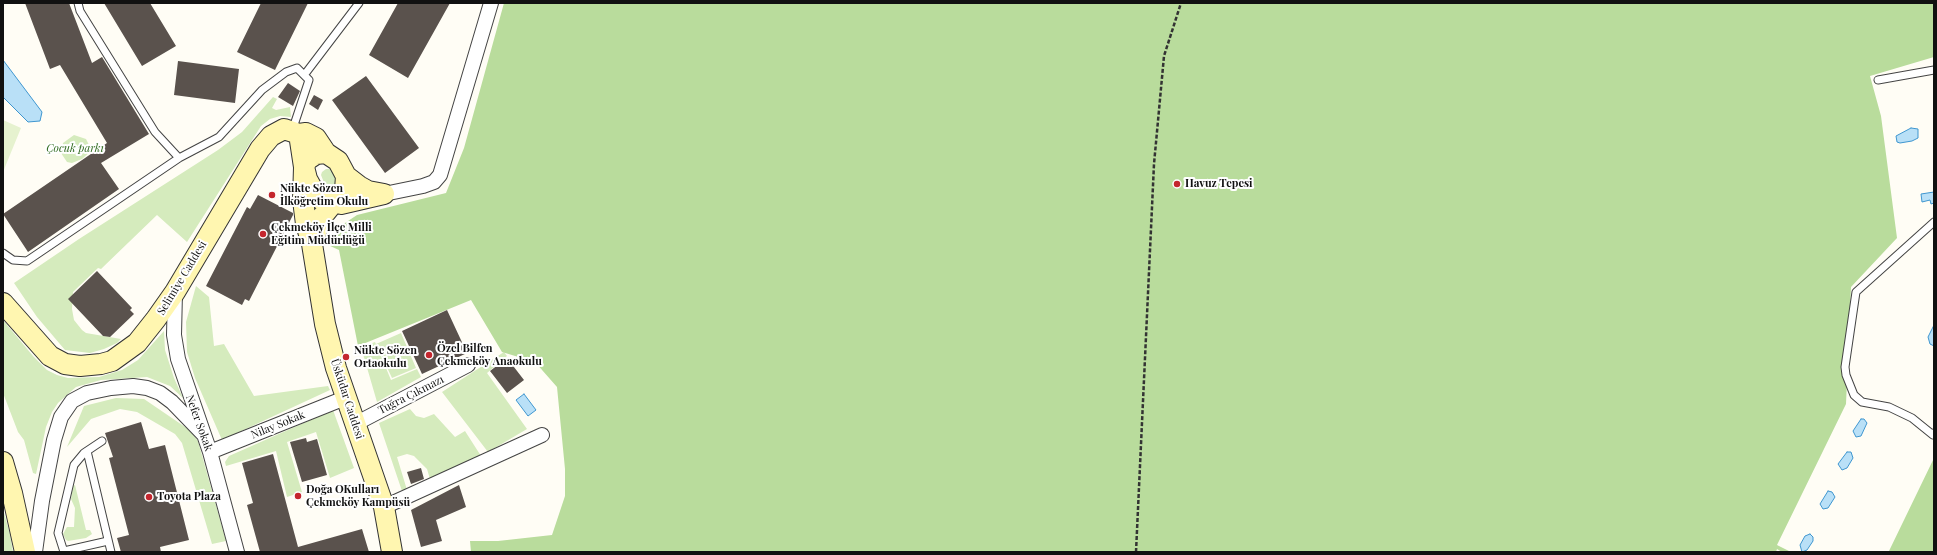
<!DOCTYPE html>
<html>
<head>
<meta charset="utf-8">
<style>
	body { margin:0 }
	#map { position:relative; width:1937px; height:555px; overflow:hidden; background:#fffdf5; font-family:"Playfair Display",serif }
	canvas { display:block }
	.frame { position:absolute; inset:0; border:4px solid #111; pointer-events:none }
</style>
</head>
<body>
<div id="map">
<canvas width="1937" height="555"></canvas>
<div class="frame"></div>
</div>
<script>
const ctx = document.querySelector('canvas').getContext('2d');
ctx.lineJoin = 'round';
function fill(path, color) { ctx.fillStyle = color; ctx.fill(path, 'evenodd'); }
const toPath = rows => new Path2D(rows.map(r => 'M' + r).join(''));
function stroke(path, color, width, dash) { ctx.strokeStyle = color; ctx.lineWidth = width; ctx.lineCap = dash ? 'butt' : 'round'; ctx.setLineDash(dash || []); ctx.stroke(path); }
function write(font, color, halo, rows, align = 'center') {
  ctx.font = font + ' "Playfair Display",serif'; ctx.lineWidth = 4; ctx.setLineDash([]); ctx.textBaseline = 'middle'; ctx.strokeStyle = halo; ctx.fillStyle = color; for (const [text, x, y, turn = 0] of rows) {
    ctx.save(); ctx.translate(x, y); ctx.rotate((+turn || 0) * Math.PI / 180); ctx.textAlign = isNaN(turn) ? turn : align; if (halo) ctx.strokeText(text, 0, 0); ctx.fillText(text, 0, 0); ctx.restore();
  }
}
fill(toPath([
	[273,97,277,99,272,108,276,110,290,107,291,117,280,116,270,119,261,126,187,242,157,215,101,269,98,268,73,292,72,309,74,320,82,330,86,333,121,339,117,343,104,349,90,353,65,350,37,317,14,283,79,239,218,150,242,132],
	[74,135,86,139,90,147,90,152,82,159,72,163,67,162,61,153,63,143],
	[326,169,330,169,341,186,331,193,327,190,321,175,322,172],
	[196,286,209,297,214,346,224,344,254,396,328,386,330,390,222,440,195,378,187,352,186,322],
	[3,320,33,356,47,370,57,375,68,378,99,377,122,370,138,360,164,331,165,350,174,378,183,398,170,386,147,377,101,380,76,387,58,403,52,412,46,427,36,474,33,473,24,440,18,432,3,393],
	[401,333,416,368,392,378,376,344],
	[375,342,391,380,417,369,421,377,377,402,361,347],
	[504,352,507,356,487,373,527,429,488,452,442,392],
	[116,398,144,399,191,431,198,441,226,541,212,544,182,443,175,434,137,412,120,409,91,419,67,447,84,406],
	[410,409,416,416,424,418,434,414,455,437,465,431,481,456,430,479,427,469,414,456,407,454,397,457,407,490,402,491,379,423],
	[333,410,354,468,330,478,316,432,287,442,302,492,287,497,276,451,226,466,225,462,229,456],
	[75,485,86,530,90,530,92,534,86,538,68,541,66,540,63,534,67,527,74,527,75,508,71,499,73,486],
	[3,509,10,534,13,552,3,552]
]), '#d5ebbd');
fill(toPath([
	[504,3,1934,3,1934,57,1870,76,1881,116,1897,238,1851,287,1846,404,1777,545,1791,552,1782,552,1777,549,1776,552,471,552,470,541,498,541,552,535,565,496,565,469,557,387,535,362,502,352,471,300,358,346,339,250,328,245,336,229,357,215,446,193,464,148],
	[1934,458,1934,552,1888,552,1889,551]
]), '#b9dc9c');
fill(toPath([
	[3,120,21,128,3,172]
]), '#e6f2cf');
const water = toPath([
	[3,60,42,112,40,121,28,122,3,97,3,60],
	[1911,128,1918,129,1918,138,1912,141,1900,143,1897,142,1896,136,1911,128],
	[1934,192,1934,203,1931,204,1930,200,1922,202,1921,194,1934,192],
	[1934,325,1934,346,1930,344,1928,337,1934,325],
	[524,394,536,410,528,416,516,400,524,394],
	[1861,419,1864,419,1867,423,1861,436,1856,437,1853,431,1861,419],
	[1847,452,1851,452,1853,458,1847,468,1842,470,1838,464,1847,452],
	[1828,491,1832,492,1835,497,1828,508,1823,509,1820,504,1828,491],
	[1810,534,1813,537,1813,541,1807,550,1802,552,1800,545,1805,536,1810,534]
]);
fill(water, '#b9e0f7');
stroke(water, '#3f96cf', 1);
fill(toPath([
	[25,3,69,3,92,63,102,57,149,134,101,163,119,189,28,252,3,214,107,143,60,65,50,69],
	[104,3,150,3,176,46,142,66],
	[261,3,308,3,275,70,237,52],
	[398,3,450,3,408,78,369,55],
	[178,61,239,69,235,103,174,95],
	[366,76,419,148,385,173,332,100],
	[288,83,300,91,293,106,278,97],
	[314,95,323,100,318,110,309,104],
	[258,195,293,213,293,215,249,301,245,299,242,305,206,286,247,207,250,209],
	[97,271,132,308,130,310,134,314,110,337,103,336,68,299],
	[447,310,467,353,422,374,402,331],
	[507,358,524,380,507,393,490,371],
	[141,422,149,449,165,445,189,540,160,547,161,552,121,552,117,538,129,535,109,458,113,457,105,433],
	[306,438,307,442,317,439,327,475,302,482,290,442],
	[273,454,298,547,362,529,369,552,260,552,247,505,253,503,242,463],
	[421,468,424,479,411,484,407,472],
	[459,485,466,507,436,520,442,541,421,547,411,510]
]), '#5a524d');
const lane = toPath([
	[305,74,359,3],
	[1878,80,1934,70],
	[179,158,219,137,262,90,286,72,297,68,309,80,292,131],
	[1934,222,1856,292,1845,367,1846,375,1854,395,1862,402,1889,407,1912,418,1933,435,1934,433],
	[3,253,13,260,27,261,179,158,155,132,80,11,78,3],
	[87,451,111,552],
	[64,551,108,541],
	[64,552,58,533,74,465,84,453,102,441]
]);
const street = toPath([
	[384,194,423,186,434,182,440,175,491,3],
	[175,292,174,335,178,359,210,452,237,552],
	[355,424,468,365],
	[210,452,345,398],
	[384,507,542,435],
	[35,552,42,501,54,440,61,417,72,401,87,393,111,388,133,386,147,388,160,393,172,402,204,435]
]);
const secondary = toPath([
	[326,153,316,138,306,133,299,134,304,167,307,179,317,197,326,202,334,202,341,204,384,194,368,191,359,186,346,176,338,161,326,153,316,154,307,160,304,167,303,200,306,224,312,244,321,218,334,202,345,190,346,176],
	[312,244,325,324,336,368,384,507,392,552],
	[3,303,50,356,65,364,80,366,101,364,112,361,137,343,156,319,175,292,260,149,271,136,284,129,299,134],
	[3,462,12,493,25,552]
]);
stroke(lane, '#444', 9);
stroke(street, '#444', 16);
stroke(secondary, '#333', 22);
stroke(toPath([
	[1136,552,1154,164,1164,56,1181,3]
]), '#333', 2.5, [4, 2]);
stroke(lane, '#fff', 7);
stroke(street, '#fff', 14);
stroke(secondary, '#fff6b0', 20);
for (const [x, y, r, color] of [
	[1177,184,4,"#c4262e"],
	[272,195,4,"#c4262e"],
	[263,234,4,"#c4262e"],
	[429,355,4,"#c4262e"],
	[346,357,4,"#c4262e"],
	[298,496,4,"#c4262e"],
	[149,497,4,"#c4262e"]
]) { const dot = new Path2D(); dot.arc(x, y, r, 0, 2 * Math.PI); ctx.fillStyle = color; ctx.fill(dot); stroke(dot, '#fff', 1.5); }
write('italic 11px', '#2f6b1f', '#fff', [
	["Çocuk parkı",75,149]
]);
write('bold 11px', '#111', '#fff', [
	["Havuz Tepesi",1185,184],
	["Nükte Sözen",280,189],
	["İlköğretim Okulu",280,202],
	["Çekmeköy İlçe Milli",271,228],
	["Eğitim Müdürlüğü",271,241],
	["Özel Bilfen",437,349],
	["Çekmeköy Anaokulu",437,362],
	["Nükte Sözen",354,351],
	["Ortaokulu",354,364],
	["Doğa OKulları",306,490],
	["Çekmeköy Kampüsü",306,503],
	["Toyota Plaza",157,497]
], 'left');
write('11px', '#111', '#fff', [
	["Selimiye Caddesi",182,278,-59],
	["Tuğra Çıkmazı",411,395,-27],
	["Üsküdar Caddesi",347,399,72],
	["Nefer Sokak",199,423,70],
	["Nilay Sokak",278,425,-22]
]);
</script>
</body>
</html>
